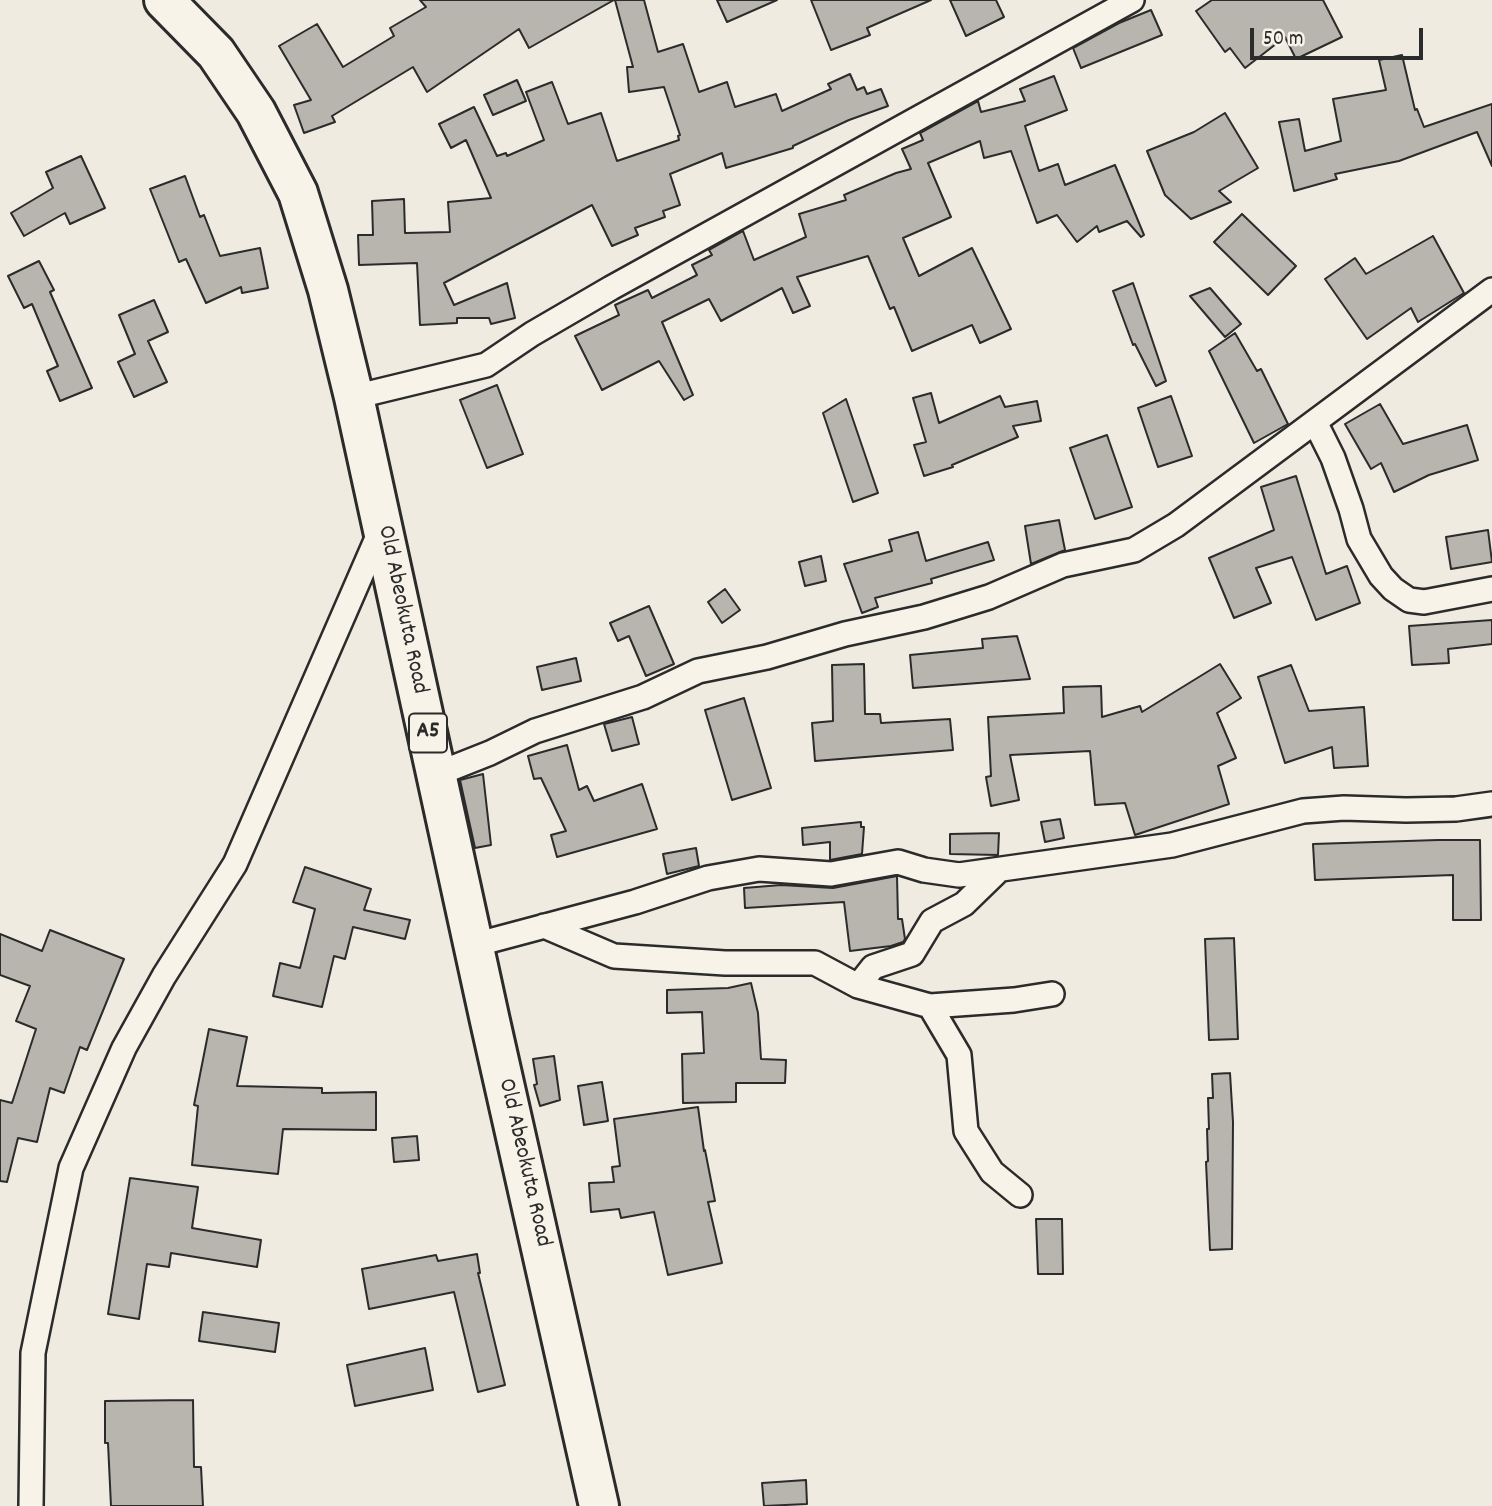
<!DOCTYPE html>
<html>
<head>
<meta charset="utf-8">
<style>
	body { margin:0 }
	#map { position:relative; width:1492px; height:1506px; overflow:hidden; background:#efebe0; font-family:Dekko,sans-serif }
	canvas { display:block }
	.scale { position:absolute; left:1250px; top:28px; width:173px; height:32px; box-sizing:border-box; border:4px solid #2b2b2b; border-top:0; padding-left:9px; font-size:21px; line-height:24px; white-space:nowrap; color:#2b2b2b; -webkit-text-stroke:5px #f7f3e8; paint-order:stroke }
</style>
</head>
<body>
<div id="map">
<canvas width="1492" height="1506"></canvas>
<div class="scale">50 m</div>
</div>
<script>
const ctx = document.querySelector('canvas').getContext('2d');
ctx.lineJoin = 'round';
function fill(path, color) { ctx.fillStyle = color; ctx.fill(path, 'evenodd'); }
const toPath = rows => new Path2D(rows.map(r => 'M' + r).join(''));
function stroke(path, color, width, dash) { ctx.strokeStyle = color; ctx.lineWidth = width; ctx.lineCap = dash ? 'butt' : 'round'; ctx.setLineDash(dash || []); ctx.stroke(path); }
function write(font, color, halo, rows, align = 'center') {
  ctx.font = font + ' Dekko,sans-serif'; ctx.lineWidth = 7; ctx.setLineDash([]); ctx.textBaseline = 'middle'; ctx.strokeStyle = halo; ctx.fillStyle = color; for (const [text, x, y, turn = 0] of rows) {
    ctx.save(); ctx.translate(x, y); ctx.rotate((+turn || 0) * Math.PI / 180); ctx.textAlign = isNaN(turn) ? turn : align; if (halo) ctx.strokeText(text, 0, 0); ctx.fillText(text, 0, 0); ctx.restore();
  }
}
const building = toPath([
	[420,0,614,0,529,48,519,29,427,92,413,67,332,116,335,122,304,133,294,105,311,100,279,46,317,24,343,67,394,36,390,28,426,7,420,0],
	[615,0,644,0,658,52,683,44,699,92,727,82,735,107,776,94,782,111,831,89,828,84,850,74,857,90,864,87,867,94,881,89,888,106,849,120,793,146,793,148,726,168,722,153,670,174,680,205,663,211,665,217,635,228,638,235,612,246,592,205,444,283,454,305,507,283,515,318,491,324,489,318,457,318,457,323,420,325,417,263,359,265,358,235,373,235,372,201,404,199,405,233,450,232,448,202,491,198,466,140,451,148,439,124,474,107,497,156,506,153,507,156,544,140,526,92,552,82,568,124,601,113,617,161,679,140,678,136,680,135,664,87,629,92,627,67,633,67,615,0],
	[717,0,777,0,727,22,717,0],
	[811,0,931,0,867,28,870,35,831,50,811,0],
	[950,0,996,0,1004,17,966,36,950,0],
	[1212,0,1323,0,1342,37,1296,59,1285,37,1245,68,1230,48,1225,52,1196,11,1212,0],
	[1151,10,1162,35,1081,68,1073,48,1119,23,1151,10],
	[1402,55,1415,110,1417,109,1424,127,1492,104,1492,166,1477,132,1399,161,1335,174,1337,179,1294,191,1279,122,1299,119,1305,151,1341,141,1333,99,1386,90,1379,60,1402,55],
	[1054,76,1067,110,1025,126,1039,171,1058,164,1065,185,1115,165,1144,235,1141,237,1127,221,1099,232,1097,226,1077,242,1057,215,1037,223,1011,151,984,158,980,141,928,163,951,217,903,238,919,276,972,248,1011,329,980,343,972,325,912,351,894,307,890,309,868,256,797,277,810,306,793,313,782,288,721,321,709,299,662,322,693,395,684,400,659,361,602,390,575,336,619,315,615,305,648,290,652,298,697,275,692,265,712,255,709,250,743,231,754,260,806,237,799,214,846,200,844,195,896,173,911,169,902,149,923,140,920,133,978,101,981,112,1025,101,1020,89,1054,76],
	[517,80,526,101,493,115,484,95,517,80],
	[1225,113,1258,168,1219,191,1231,202,1191,219,1165,195,1147,151,1194,132,1225,113],
	[81,156,105,208,70,224,65,213,24,236,11,213,53,188,46,172,81,156],
	[185,176,200,217,204,215,220,256,260,248,268,288,242,293,241,287,206,303,186,259,179,262,150,189,185,176],
	[1242,214,1296,266,1268,295,1214,242,1242,214],
	[1433,236,1464,293,1418,322,1411,308,1367,339,1325,279,1355,258,1366,274,1433,236],
	[39,261,54,290,50,292,92,388,60,401,47,371,58,366,32,304,24,308,8,276,39,261],
	[1133,283,1166,381,1156,386,1135,344,1133,345,1113,291,1133,283],
	[1210,288,1241,324,1225,337,1190,296,1210,288],
	[154,300,168,332,148,341,167,382,134,397,118,362,135,354,119,315,154,300],
	[1235,333,1257,371,1261,369,1288,424,1254,443,1209,351,1235,333],
	[497,385,523,454,487,468,460,400,497,385],
	[931,393,939,423,1000,396,1005,407,1037,401,1041,421,1013,426,1018,437,952,465,953,467,924,476,914,445,926,442,913,398,931,393],
	[1171,396,1192,456,1158,467,1138,408,1171,396],
	[846,399,878,493,853,502,823,413,846,399],
	[1380,404,1403,444,1467,425,1478,460,1429,475,1394,492,1381,463,1371,469,1345,424,1380,404],
	[1107,435,1132,507,1095,519,1070,448,1107,435],
	[1296,476,1326,574,1347,566,1360,603,1316,620,1292,557,1256,568,1271,603,1234,618,1209,558,1274,530,1261,487,1296,476],
	[1059,520,1065,550,1031,564,1025,526,1059,520],
	[1488,530,1492,562,1451,569,1446,537,1488,530],
	[918,532,926,561,988,542,994,560,931,579,932,583,875,598,878,607,862,613,844,564,892,551,889,540,918,532],
	[821,556,826,581,805,586,799,562,821,556],
	[725,589,740,610,722,623,708,602,725,589],
	[649,606,674,664,646,676,629,636,618,641,610,623,649,606],
	[1492,620,1492,644,1448,649,1449,663,1412,665,1409,626,1492,620],
	[1017,636,1030,679,913,688,910,655,983,648,982,639,1017,636],
	[576,658,581,681,542,690,537,667,576,658],
	[864,664,865,714,880,714,881,723,950,719,953,750,815,761,812,723,833,721,832,665,864,664],
	[1220,664,1241,698,1217,713,1236,758,1218,766,1229,804,1135,835,1125,803,1095,805,1090,751,1010,755,1019,800,991,806,986,777,991,776,988,717,1064,713,1063,687,1101,686,1102,717,1140,706,1142,712,1220,664],
	[1291,665,1309,711,1364,707,1368,766,1334,768,1332,747,1285,763,1258,677,1291,665],
	[744,698,771,788,732,800,705,710,744,698],
	[632,717,639,744,612,751,604,724,632,717],
	[567,745,579,790,587,786,594,801,642,784,657,829,557,857,551,835,566,831,541,778,534,779,528,756,567,745],
	[483,774,491,845,475,848,460,780,483,774],
	[1060,819,1064,838,1045,842,1041,822,1060,819],
	[861,822,861,827,864,827,862,854,830,860,830,842,803,845,802,828,861,822],
	[999,833,998,855,950,854,950,834,999,833],
	[1438,840,1480,840,1481,920,1453,920,1453,875,1315,880,1313,844,1438,840],
	[696,848,699,866,667,874,663,854,696,848],
	[305,867,371,889,364,910,410,920,405,939,353,927,345,959,334,956,322,1007,273,996,280,963,300,968,315,909,293,902,305,867],
	[897,876,898,919,902,919,905,939,903,942,891,946,850,951,844,902,745,908,744,888,781,885,833,888,897,876],
	[50,930,124,959,87,1050,80,1047,64,1093,50,1088,37,1142,18,1138,7,1182,0,1181,0,1100,12,1103,36,1029,16,1021,30,986,0,975,0,934,42,951,50,930],
	[1234,938,1238,1039,1209,1040,1205,939,1234,938],
	[751,983,758,1013,761,1059,786,1060,785,1083,736,1083,736,1102,683,1103,682,1054,704,1053,702,1012,667,1013,667,990,728,988,751,983],
	[209,1029,247,1037,237,1086,322,1088,322,1093,376,1092,376,1130,283,1129,278,1174,192,1165,198,1106,194,1105,209,1029],
	[554,1056,560,1100,540,1106,534,1085,537,1084,533,1059,554,1056],
	[1230,1073,1233,1122,1232,1249,1210,1250,1206,1162,1208,1161,1207,1129,1209,1129,1208,1098,1213,1098,1212,1074,1230,1073],
	[602,1082,608,1121,584,1125,578,1086,602,1082],
	[698,1107,704,1151,705,1150,715,1201,708,1202,722,1263,668,1275,654,1212,621,1218,619,1209,591,1212,589,1183,614,1182,612,1167,620,1166,614,1119,698,1107],
	[417,1136,419,1160,394,1162,392,1138,417,1136],
	[130,1178,198,1187,192,1228,261,1240,257,1267,171,1253,169,1267,147,1264,139,1319,108,1314,130,1178],
	[1036,1219,1062,1219,1063,1274,1038,1274,1036,1219],
	[477,1254,480,1273,478,1273,505,1385,478,1392,454,1292,369,1309,362,1269,436,1255,438,1261,477,1254],
	[203,1312,279,1323,275,1352,199,1341,203,1312],
	[425,1348,433,1390,355,1406,347,1365,425,1348],
	[193,1400,194,1467,201,1467,203,1506,111,1506,108,1443,105,1443,105,1401,193,1400],
	[806,1480,807,1504,764,1506,762,1483,806,1480]
]);
fill(building, '#b8b5ae');
stroke(building, '#2b2b2b', 2);
const street = toPath([
	[354,397,486,365,532,334,611,288,1132,0],
	[1315,422,1333,458,1351,509,1359,539,1381,576,1393,589,1409,600,1424,602,1492,589],
	[437,774,490,753,535,731,643,697,698,671,767,657,845,634,924,617,989,597,1063,565,1134,550,1176,525,1492,290],
	[544,926,614,956,725,963,815,963,858,986,930,1006,1014,1000,1052,994],
	[474,945,635,902,708,878,759,869,831,874,898,862,924,870,959,875,1172,845,1303,811,1344,808,1406,810,1456,809,1492,804],
	[858,986,873,967,912,954,932,921,964,904,999,870],
	[930,1006,959,1055,966,1131,992,1172,1020,1195],
	[31,1506,33,1353,71,1168,124,1048,164,976,235,864,381,529]
]);
const highway = toPath([
	[164,0,216,53,256,112,298,193,328,290,354,397,490,1021,599,1506]
]);
stroke(street, '#2b2b2b', 28);
stroke(highway, '#2b2b2b', 44);
stroke(street, '#f7f3e8', 23);
stroke(highway, '#f7f3e8', 38);
for (const [x, y, w] of [
	[428,733,38]
]) { const box = new Path2D(); box.roundRect(x - w / 2, y - 19.5, w, 39, 5); ctx.fillStyle = '#f7f3e8'; ctx.fill(box); stroke(box, '#2b2b2b', 2); }
write('bold 23px', '#2b2b2b', null, [
	["A5",428,733]
]);
write('24px', '#2b2b2b', '#f7f3e8', [
	["Old Abeokuta Road",401,610,78],
	["Old Abeokuta Road",523,1163,77]
]);
</script>
</body>
</html>
